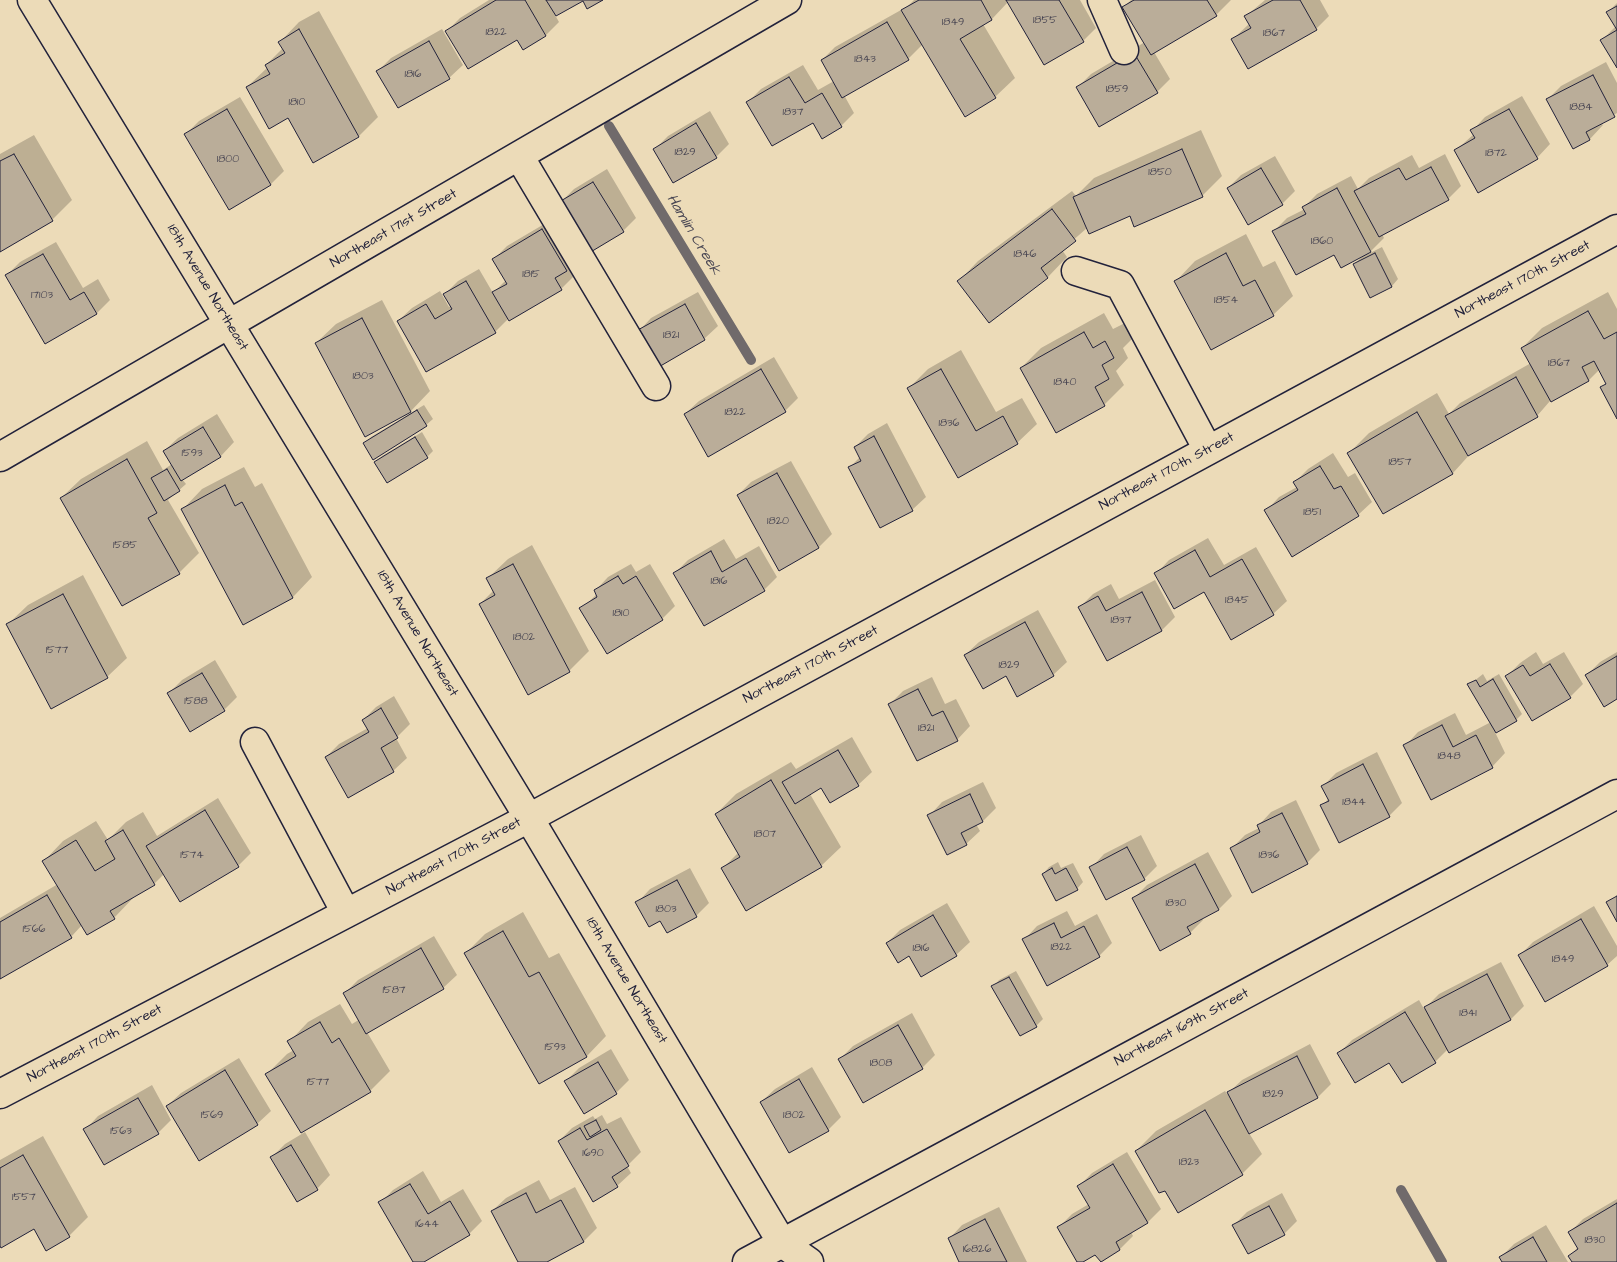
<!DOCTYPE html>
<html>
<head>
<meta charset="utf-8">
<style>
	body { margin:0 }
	canvas { display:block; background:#ecdbb8 }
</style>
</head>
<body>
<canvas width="1617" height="1262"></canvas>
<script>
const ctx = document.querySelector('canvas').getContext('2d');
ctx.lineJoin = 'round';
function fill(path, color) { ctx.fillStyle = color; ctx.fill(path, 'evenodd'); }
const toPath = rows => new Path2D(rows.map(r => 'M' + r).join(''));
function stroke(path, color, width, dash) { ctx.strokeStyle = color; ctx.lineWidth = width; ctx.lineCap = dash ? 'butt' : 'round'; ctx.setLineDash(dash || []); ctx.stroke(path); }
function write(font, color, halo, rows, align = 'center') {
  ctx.font = font + ' "Architects Daughter",sans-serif'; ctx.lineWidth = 4; ctx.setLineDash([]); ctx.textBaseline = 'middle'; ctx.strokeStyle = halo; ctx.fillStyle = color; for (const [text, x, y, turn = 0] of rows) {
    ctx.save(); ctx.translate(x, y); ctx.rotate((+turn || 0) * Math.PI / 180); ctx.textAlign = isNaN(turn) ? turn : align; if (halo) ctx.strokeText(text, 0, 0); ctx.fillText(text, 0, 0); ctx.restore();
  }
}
fill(toPath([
	[489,0,582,0,555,15,559,22,546,35,524,48,518,38,447,31,460,18],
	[914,0,1080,0,1096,28,1083,41,1008,2,992,19,983,24,1015,78,995,97,923,44,908,59,844,95,854,113,841,126,813,121,748,102,761,89,803,65,818,90,834,81,822,60,835,47,901,10,902,12],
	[1131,0,1231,0,1216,15,1154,52,1170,79,1157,92,1078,87,1091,74,1145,42,1124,7],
	[1265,0,1320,0,1329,16,1316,29,1233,39,1250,23,1246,16],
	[1617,3,1617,66,1602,40,1616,26,1608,12],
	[319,11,378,117,359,136,313,162,288,117,247,87,268,67,266,65,283,48,280,42,299,22],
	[442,29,463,65,449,78,398,107,378,71,391,58],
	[1606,62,1617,83,1617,113,1601,123,1603,125,1590,139,1573,147,1548,99,1561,86],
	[1522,96,1550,144,1537,158,1455,151,1474,134,1472,131,1485,117],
	[240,97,284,171,271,184,186,134,199,121],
	[710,111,729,144,716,157,655,149,668,136],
	[1201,130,1222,176,1202,196,1087,228,1062,250,1067,257,1048,277,989,321,959,281,978,261,1072,191,1076,196,1094,178],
	[34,135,72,200,52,220,0,250,0,154],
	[1445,154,1461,186,1448,199,1382,234,1384,238,1368,254,1382,247,1398,279,1392,286,1370,296,1354,264,1363,256,1335,253,1274,231,1287,218,1305,209,1304,207,1317,194,1351,176,1358,189,1369,178,1412,155,1419,168],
	[1275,156,1295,191,1282,204,1228,188,1241,175],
	[607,169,636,218,623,231,561,202,574,189],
	[556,217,579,257,569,267,574,276,561,289,509,318,495,332,398,321,412,308,440,291,449,307,451,305,445,294,458,281,479,269,493,293,506,280,494,259,507,246],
	[1246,234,1263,267,1275,261,1293,296,1273,315,1176,281,1195,261],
	[56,242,83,288,98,279,110,300,97,313,46,343,6,276,20,262],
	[698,292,718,326,704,339,638,332,651,318],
	[1608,292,1617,309,1617,416,1601,388,1607,382,1600,369,1589,380,1550,401,1537,416,1472,452,1453,473,1384,513,1349,453,1369,433,1437,393,1449,414,1460,403,1531,363,1522,348,1542,328],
	[382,300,430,391,410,412,316,343,336,324],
	[1104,313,1113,329,1125,323,1133,338,1123,348,1128,358,1116,371,1124,385,1104,405,1021,368,1041,348],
	[961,350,996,412,1022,398,1037,424,1017,443,958,477,909,388,928,369],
	[774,357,798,398,785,411,685,414,699,401],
	[424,405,433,419,426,425,365,444,371,437],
	[217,414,234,442,221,456,182,479,186,484,168,500,199,553,179,573,61,498,81,479,147,441,163,470,172,464,164,451,178,438],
	[887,423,926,497,912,510,849,468,860,457,855,447,868,434],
	[422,432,433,451,427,457,376,462,382,456],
	[1333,453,1348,477,1355,473,1372,502,1358,515,1266,511,1279,497,1297,487,1295,482,1308,469],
	[791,461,832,534,819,547,780,569,738,495,751,482],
	[244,467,255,487,262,483,312,577,293,597,243,623,183,509,202,489],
	[1208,538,1224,565,1256,547,1287,601,1273,614,1231,638,1204,591,1156,574,1169,560],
	[724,539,736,559,759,546,777,577,764,590,675,573,688,560],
	[532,545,589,651,569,671,480,604,494,590,488,578,508,559],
	[631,564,636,572,650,564,675,606,662,619,581,609,597,594,595,591,608,577],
	[83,575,127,658,107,677,8,624,28,605],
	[1155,580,1175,617,1162,630,1080,607,1093,594,1111,584,1119,599],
	[1038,610,1067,662,1053,675,1007,675,965,655,979,642],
	[1536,652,1543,664,1564,652,1583,684,1570,697,1507,676,1520,663],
	[1617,652,1617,698,1587,675,1600,662],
	[215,660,237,697,224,710,169,693,182,680],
	[1483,674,1487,681,1499,674,1522,714,1516,720,1495,732,1505,753,1492,767,1405,746,1418,732,1455,713,1466,735,1491,722,1469,685],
	[932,677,945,704,956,699,970,726,957,740,890,704,903,691],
	[394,696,410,724,396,738,407,758,393,771,326,757,339,744,368,728,363,720,376,707],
	[852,737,872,772,858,785,822,787,810,794,841,847,821,866,723,868,739,852,716,814,736,794,791,762,796,769],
	[1377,752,1402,803,1389,816,1322,806,1329,798,1323,786,1336,773],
	[983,782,996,808,983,821,976,824,980,831,966,844,929,816,942,802],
	[218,798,251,853,238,866,164,874,154,884,132,896,133,898,114,918,82,925,71,937,0,977,0,918,58,884,44,861,63,841,96,821,108,840,126,822,143,812,157,836],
	[1296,800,1320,850,1307,863,1232,848,1245,835,1259,828,1258,826,1271,812],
	[1141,835,1157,866,1144,879,1091,868,1104,854],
	[1208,852,1232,896,1219,909,1202,918,1203,920,1190,933,1134,898,1147,885],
	[1058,862,1061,868,1073,863,1083,882,1077,889,1043,874,1049,867],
	[690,868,709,903,696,916,661,919,637,903,650,889],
	[947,903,970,942,956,955,910,954,887,943,900,930],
	[1594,906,1617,946,1617,956,1607,965,1520,955,1533,942],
	[1067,911,1075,926,1097,914,1112,943,1099,956,1024,940,1037,926],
	[523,912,549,958,559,953,606,1036,587,1056,539,1082,466,953,485,934],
	[434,936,457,975,443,988,367,1032,390,1071,370,1091,267,1074,287,1054,294,1050,289,1042,308,1022,340,1004,352,1024,360,1019,345,993,358,980],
	[1501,962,1524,1006,1511,1019,1449,1052,1448,1049,1435,1062,1390,1061,1339,1053,1352,1040,1419,1000,1424,1009,1439,994],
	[1016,971,1043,1019,1036,1026,1020,1035,993,987,999,980],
	[912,1013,935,1055,922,1068,840,1059,853,1046],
	[1310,1044,1331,1084,1318,1097,1249,1133,1262,1154,1242,1174,1165,1189,1136,1151,1156,1131,1225,1091,1227,1094,1242,1080],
	[611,1049,629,1080,616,1093,566,1081,579,1068],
	[239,1058,271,1111,257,1124,167,1106,181,1093],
	[812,1067,841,1117,828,1130,761,1102,775,1089],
	[152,1085,171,1120,158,1133,85,1130,98,1116],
	[602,1115,607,1124,621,1117,641,1152,627,1166,631,1173,617,1186,559,1141,572,1128,593,1116,595,1119],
	[305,1132,330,1175,317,1189,272,1157,285,1144],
	[43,1136,88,1217,69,1236,34,1228,0,1243,0,1160],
	[1127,1152,1161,1209,1148,1222,1131,1232,1133,1236,1120,1249,1100,1261,1096,1253,1079,1262,1058,1228,1072,1214,1089,1204,1079,1186,1092,1173],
	[423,1171,441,1202,463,1189,482,1221,469,1234,421,1262,414,1262,380,1203,393,1190],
	[539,1180,550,1200,575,1187,597,1228,584,1241,544,1262,520,1262,492,1211,506,1198],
	[1282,1193,1297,1221,1284,1234,1234,1225,1247,1212],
	[1617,1199,1617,1262,1573,1262,1570,1256,1578,1247,1570,1232,1583,1219],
	[999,1207,1027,1262,961,1262,949,1239,962,1225],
	[1546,1225,1568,1262,1504,1262,1501,1257,1514,1244]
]), '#0003');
stroke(toPath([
	[609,126,751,360],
	[1401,1190,1442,1262]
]), '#706a6b', 10);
const building = toPath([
	[496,0,525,0,546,36,523,50,517,40,468,69,445,31,496,0],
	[546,0,603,0,587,9,583,1,556,16,546,0],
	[919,0,981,0,992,20,960,39,996,98,965,117,901,10,919,0],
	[1006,0,1059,0,1084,42,1044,65,1006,0],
	[1134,0,1207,0,1217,16,1151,55,1122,7,1134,0],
	[1273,0,1300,0,1317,30,1248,69,1231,39,1251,28,1244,16,1273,0],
	[1617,6,1617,68,1600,40,1617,30,1606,12,1617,6],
	[887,22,909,60,842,98,821,60,887,22],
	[299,29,359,137,313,163,288,118,269,129,246,87,270,74,265,65,285,53,278,42,299,29],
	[429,41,450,79,398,108,376,71,429,41],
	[1134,53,1158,93,1099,127,1076,87,1134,53],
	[1593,75,1615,117,1586,132,1590,140,1573,149,1546,99,1593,75],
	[789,77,805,103,822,93,842,127,822,139,813,123,772,146,746,102,789,77],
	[227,109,271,185,229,210,184,134,227,109],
	[1509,109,1538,159,1478,193,1454,150,1475,138,1470,130,1509,109],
	[696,123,717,158,673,183,653,149,696,123],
	[1182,149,1203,197,1134,227,1130,216,1089,234,1073,197,1182,149],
	[14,154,53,221,0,252,0,161,14,154],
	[1431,167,1449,200,1379,237,1354,191,1399,168,1406,180,1431,167],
	[1261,168,1283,205,1248,225,1227,188,1261,168],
	[593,182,624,232,589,253,559,202,593,182],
	[1337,188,1371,252,1341,268,1334,255,1296,275,1272,231,1306,214,1302,207,1337,188],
	[1052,209,1076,241,1041,268,1048,278,989,323,957,281,1052,209],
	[542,229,567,271,555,278,562,290,509,321,492,292,507,284,492,259,542,229],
	[1226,253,1243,286,1255,280,1274,316,1211,350,1174,281,1226,253],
	[1375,253,1392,287,1370,298,1353,264,1375,253],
	[43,254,70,300,84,292,97,314,45,344,5,275,43,254],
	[466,281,496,333,426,372,397,321,426,304,435,319,452,309,443,294,466,281],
	[685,304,705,340,657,368,636,331,685,304],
	[1588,311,1604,339,1617,332,1617,419,1600,387,1606,384,1594,361,1582,367,1589,381,1551,402,1521,348,1588,311],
	[362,318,411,412,365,437,315,343,362,318],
	[1084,332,1093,348,1105,341,1114,358,1102,365,1109,379,1095,387,1105,406,1056,433,1020,368,1084,332],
	[761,369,786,412,708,457,684,414,761,369],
	[941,369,976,431,1003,416,1018,444,958,478,907,388,941,369],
	[1516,377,1538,417,1468,456,1445,416,1516,377],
	[417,410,427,426,373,460,363,443,417,410],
	[1417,412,1453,474,1383,514,1347,453,1417,412],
	[203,427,221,457,181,481,163,451,203,427],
	[874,436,913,511,880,528,848,467,861,461,854,447,874,436],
	[415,437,428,458,387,483,374,462,415,437],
	[127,459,157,513,148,518,180,574,122,606,60,498,127,459],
	[1320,466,1334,489,1341,486,1359,516,1292,557,1264,510,1298,490,1293,482,1320,466],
	[167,469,180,491,164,501,151,478,167,469],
	[777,473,819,548,779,571,737,495,777,473],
	[225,485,235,506,242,502,293,598,243,625,181,509,225,485],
	[1195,550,1210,577,1242,559,1274,615,1231,640,1204,592,1174,609,1154,573,1195,550],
	[711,551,722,572,746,558,765,591,704,626,673,573,711,551],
	[513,564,570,672,528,695,479,604,495,595,486,578,513,564],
	[618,576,623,584,636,576,663,620,607,654,579,608,597,597,594,590,618,576],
	[1142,592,1162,631,1107,661,1078,607,1098,596,1106,611,1142,592],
	[63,594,108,678,51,709,6,624,63,594],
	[1025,622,1054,676,1017,697,1006,676,983,689,964,655,1025,622],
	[1617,656,1617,699,1604,707,1585,675,1617,656],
	[1550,664,1571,698,1532,721,1505,676,1523,665,1530,676,1550,664],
	[202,673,225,711,190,732,167,693,202,673],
	[1493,679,1517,721,1496,733,1467,684,1476,680,1480,687,1493,679],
	[918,689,932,716,943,711,958,741,917,761,888,704,918,689],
	[381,708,398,738,381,748,394,772,348,798,325,757,369,732,362,720,381,708],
	[1442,725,1453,747,1476,735,1493,768,1431,800,1403,745,1442,725],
	[838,750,859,786,830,803,821,788,795,804,782,782,838,750],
	[1363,764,1390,817,1339,843,1320,805,1329,801,1321,786,1363,764],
	[771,780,822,867,746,911,721,868,740,857,715,814,771,780],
	[970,794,983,822,961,833,967,845,947,855,927,815,970,794],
	[205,810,239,867,180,902,146,846,205,810],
	[1282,813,1308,864,1252,893,1230,848,1260,832,1257,825,1282,813],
	[123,830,155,885,110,911,115,919,87,935,42,861,76,840,95,871,115,859,105,841,123,830],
	[1127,847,1145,880,1106,900,1089,867,1127,847],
	[1195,864,1219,910,1187,927,1191,934,1160,951,1132,898,1195,864],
	[1052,868,1055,874,1066,868,1078,890,1056,901,1042,874,1052,868],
	[677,880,697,917,667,933,660,921,649,927,635,902,677,880],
	[47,895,72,938,0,979,0,922,47,895],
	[1617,896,1617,922,1606,902,1617,896],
	[933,915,957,956,921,977,909,956,898,963,886,943,933,915],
	[1581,919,1608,966,1545,1002,1518,955,1581,919],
	[1054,923,1061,938,1084,926,1100,957,1047,986,1022,939,1054,923],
	[503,931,529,977,539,972,587,1057,539,1084,464,953,503,931],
	[421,948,444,989,366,1034,343,993,421,948],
	[1487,974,1511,1020,1449,1053,1424,1007,1487,974],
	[1009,977,1037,1027,1020,1036,991,986,1009,977],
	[1405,1012,1436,1063,1402,1083,1389,1063,1355,1083,1337,1053,1405,1012],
	[320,1022,332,1043,339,1038,371,1092,301,1133,265,1074,296,1056,287,1041,320,1022],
	[898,1025,923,1069,863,1103,838,1059,898,1025],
	[1297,1056,1318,1098,1249,1134,1227,1092,1297,1056],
	[598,1062,617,1094,584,1114,564,1081,598,1062],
	[225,1070,258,1125,199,1161,166,1106,225,1070],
	[799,1079,829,1131,789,1153,760,1102,799,1079],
	[138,1098,159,1134,104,1165,83,1129,138,1098],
	[1205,1110,1243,1175,1178,1213,1165,1191,1159,1193,1135,1151,1205,1110],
	[596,1120,601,1130,590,1137,584,1126,596,1120],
	[580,1128,587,1140,607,1129,629,1166,612,1177,618,1187,593,1202,558,1141,580,1128],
	[291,1145,318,1190,297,1202,270,1157,291,1145],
	[23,1155,70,1237,46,1251,34,1229,1,1248,0,1246,0,1168,23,1155],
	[1113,1164,1148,1223,1116,1242,1120,1250,1101,1262,1095,1255,1083,1262,1077,1262,1057,1227,1090,1208,1077,1186,1113,1164],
	[410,1184,428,1214,450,1201,470,1235,424,1262,413,1262,378,1202,410,1184],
	[526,1193,536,1213,561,1200,584,1242,547,1262,518,1262,491,1211,526,1193],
	[1617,1203,1617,1262,1572,1262,1568,1256,1578,1249,1568,1232,1617,1203],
	[1269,1206,1285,1235,1248,1254,1232,1225,1269,1206],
	[985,1219,1007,1262,959,1262,948,1238,985,1219],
	[1533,1237,1547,1262,1502,1262,1499,1257,1533,1237]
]);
fill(building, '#baad99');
stroke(building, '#22223b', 1);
const minor = toPath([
	[32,0,529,818,782,1243,809,1262],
	[1102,0,1124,50],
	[519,156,656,386],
	[1076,271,1120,285,1208,450],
	[0,457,787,0],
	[255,742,346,913],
	[0,1094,529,818,1617,229],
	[747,1262,1617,794]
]);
stroke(minor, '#22223b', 31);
stroke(minor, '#ecdbb8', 28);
write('11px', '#484552', null, [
	["1855",1045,21],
	["1849",953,23],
	["1822",496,33],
	["1867",1274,34],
	["1843",865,60],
	["1816",413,75],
	["1859",1117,90],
	["1810",297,103],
	["1884",1581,108],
	["1837",793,113],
	["1829",685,153],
	["1872",1496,154],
	["1800",228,160],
	["1850",1160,173],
	["1860",1322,242],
	["1846",1025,255],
	["1815",531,275],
	["17103",42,296],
	["1854",1226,301],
	["1821",671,336],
	["1867",1559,364],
	["1803",363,377],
	["1840",1065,383],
	["1822",735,413],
	["1836",949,424],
	["1593",192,454],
	["1857",1400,463],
	["1851",1312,513],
	["1820",778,522],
	["1585",125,546],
	["1816",719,582],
	["1845",1237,601],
	["1810",621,614],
	["1837",1121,621],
	["1802",524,638],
	["1577",57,651],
	["1829",1009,666],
	["1588",196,702],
	["1821",926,729],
	["1848",1449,757],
	["1844",1354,803],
	["1807",765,835],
	["1574",192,856],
	["1836",1269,856],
	["1830",1176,904],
	["1803",666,910],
	["1566",34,930],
	["1822",1061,948],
	["1816",921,949],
	["1849",1563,960],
	["1587",394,991],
	["1841",1468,1014],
	["1593",555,1048],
	["1808",881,1064],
	["1577",318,1083],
	["1829",1273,1095],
	["1569",212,1116],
	["1802",794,1116],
	["1563",121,1132],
	["1690",593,1154],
	["1823",1189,1163],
	["1557",24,1198],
	["1644",427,1225],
	["1830",1595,1241],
	["16826",977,1250]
]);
write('14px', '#22223b', '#ecdbb8', [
	["Northeast 171st Street",394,229,-30],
	["Northeast 170th Street",1523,280,-28],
	["18th Avenue Northeast",207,288,59],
	["Northeast 170th Street",1167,472,-28],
	["18th Avenue Northeast",417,634,59],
	["Northeast 170th Street",811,665,-28],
	["Northeast 170th Street",454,857,-28],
	["18th Avenue Northeast",626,981,59],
	["Northeast 169th Street",1182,1028,-28],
	["Northeast 170th Street",95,1044,-28]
]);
write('italic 15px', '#494653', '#ecdbb8', [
	["Hamlin Creek",693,235,59]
]);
</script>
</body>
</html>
